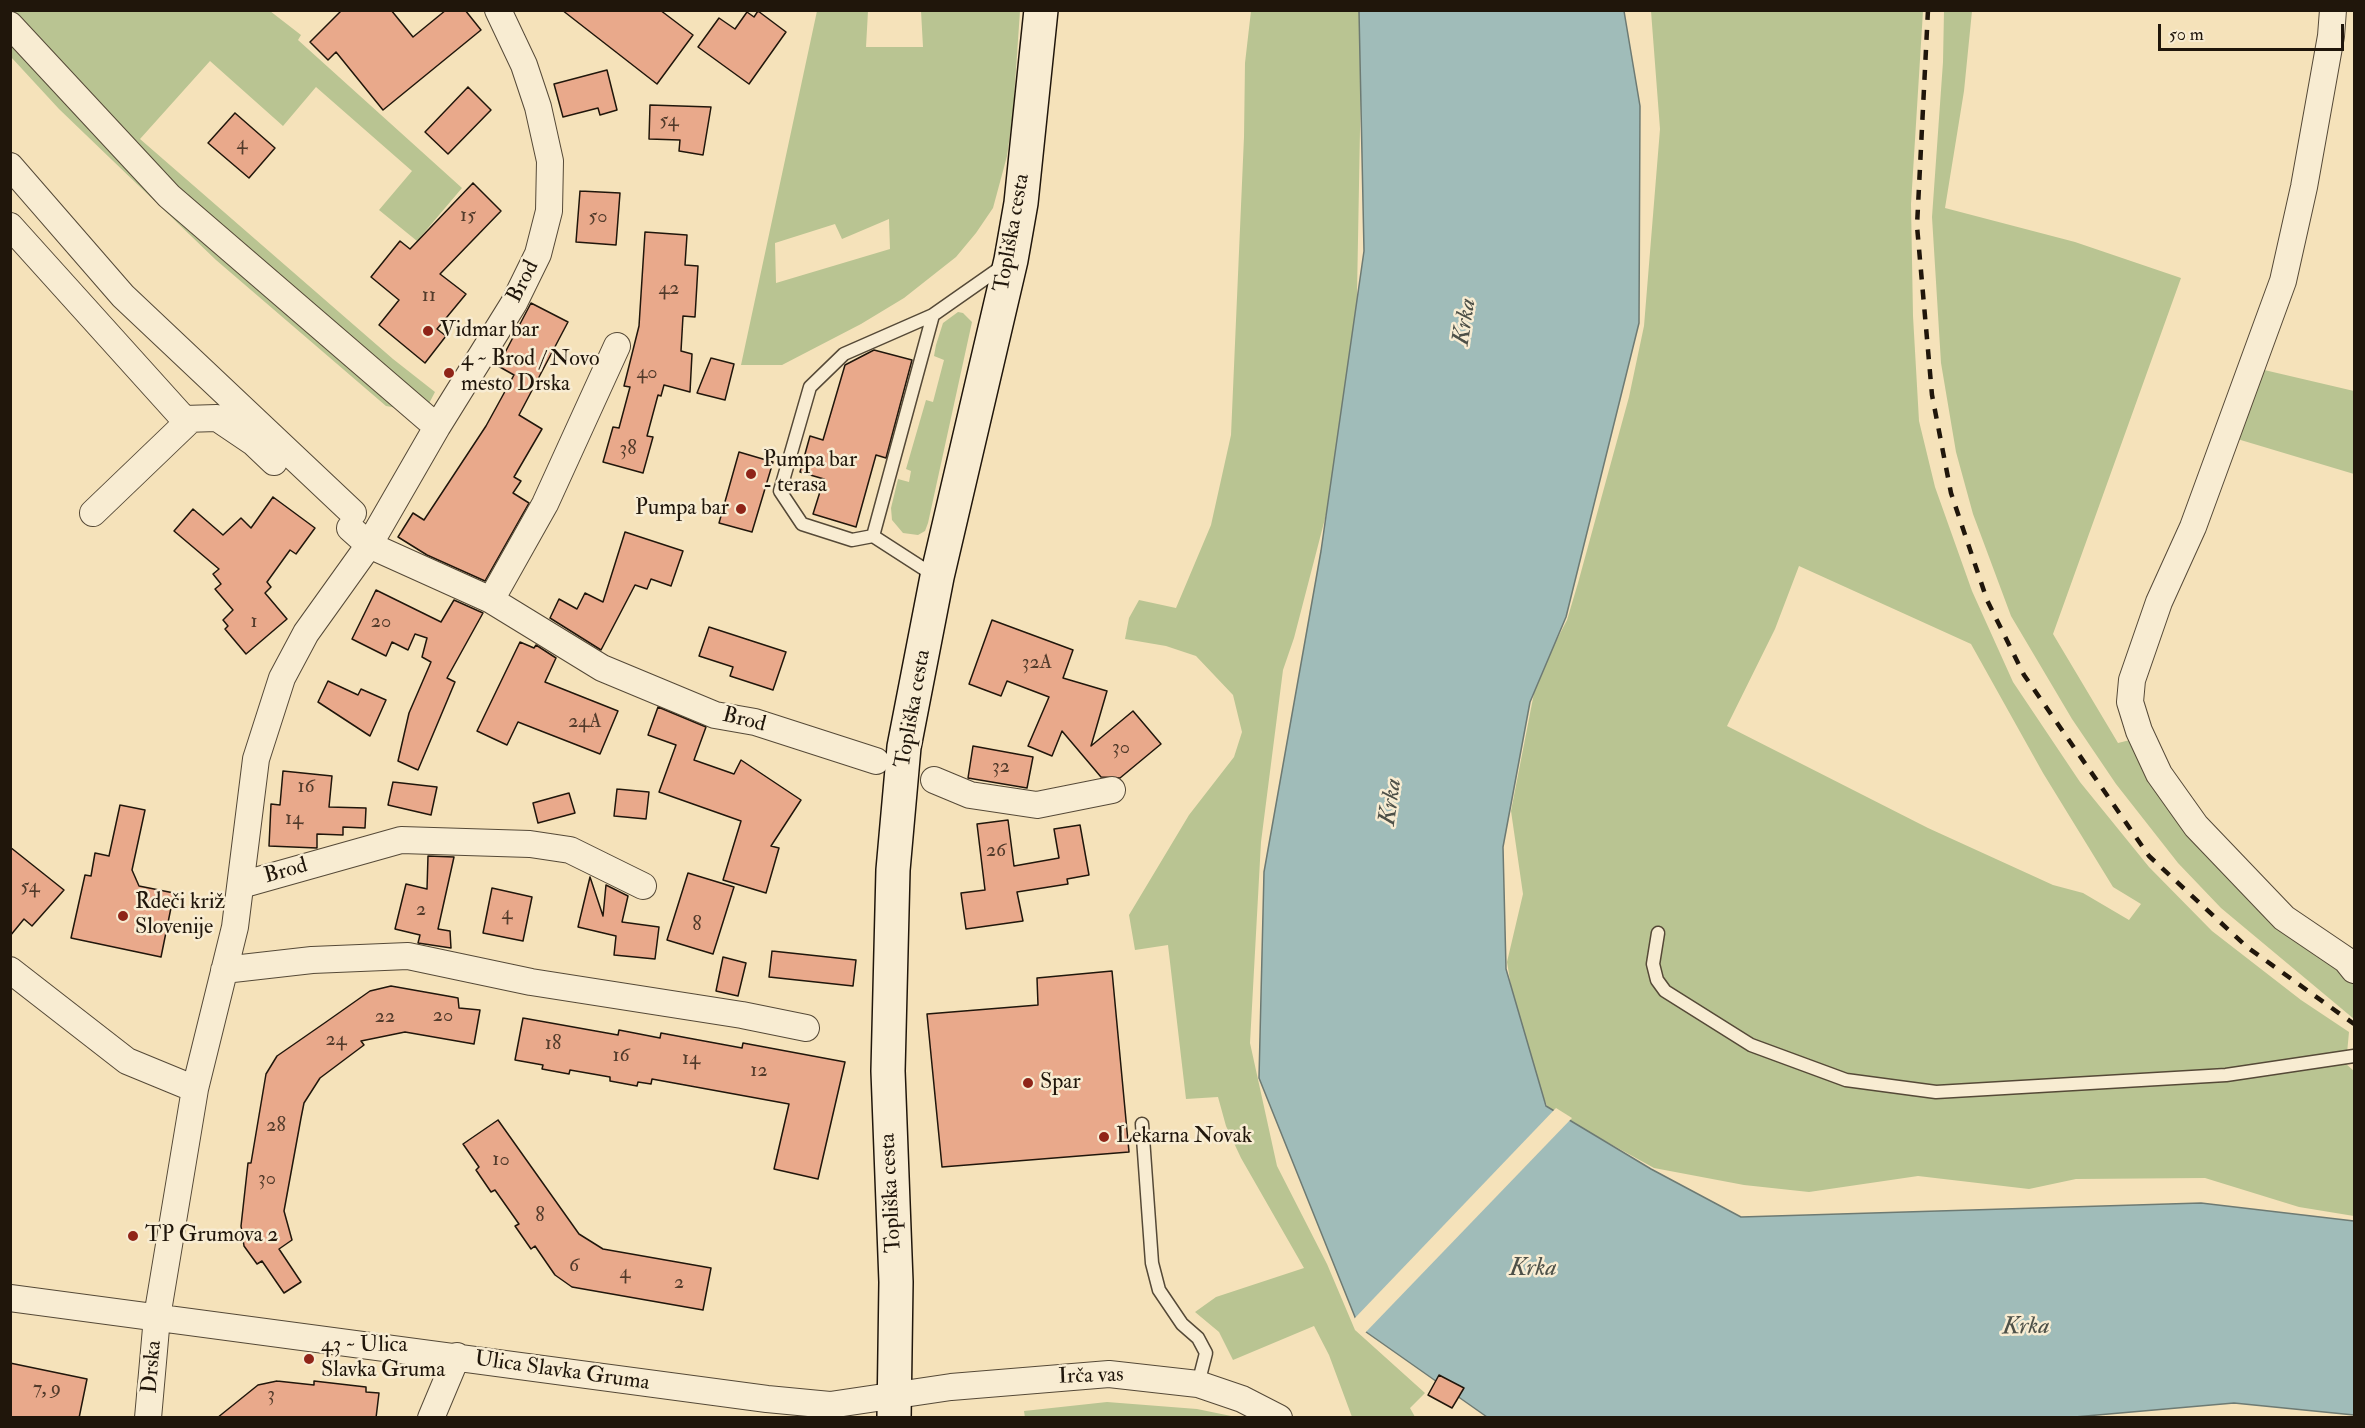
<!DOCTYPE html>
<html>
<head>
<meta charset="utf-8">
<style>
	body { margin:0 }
	#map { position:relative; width:2365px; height:1428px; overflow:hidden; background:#f5e2ba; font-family:"IM FELL Double Pica",serif }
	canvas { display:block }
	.frame { position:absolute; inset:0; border:12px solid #20160b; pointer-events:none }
	.scale { position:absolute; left:2158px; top:24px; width:186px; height:27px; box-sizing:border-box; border:3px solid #20160b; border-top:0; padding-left:8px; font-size:18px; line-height:21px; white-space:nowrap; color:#20160b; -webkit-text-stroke:4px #f8ecd2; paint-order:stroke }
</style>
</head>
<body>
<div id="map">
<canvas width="2365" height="1428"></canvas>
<div class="frame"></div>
<div class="scale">50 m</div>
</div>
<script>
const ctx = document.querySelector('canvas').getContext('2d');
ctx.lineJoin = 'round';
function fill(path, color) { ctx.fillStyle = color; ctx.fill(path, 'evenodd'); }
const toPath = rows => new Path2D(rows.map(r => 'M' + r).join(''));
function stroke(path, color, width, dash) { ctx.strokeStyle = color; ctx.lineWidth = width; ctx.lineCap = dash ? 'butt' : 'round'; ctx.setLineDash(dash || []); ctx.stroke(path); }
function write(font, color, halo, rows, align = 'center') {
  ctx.font = font + ' "IM FELL Double Pica",serif'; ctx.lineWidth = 5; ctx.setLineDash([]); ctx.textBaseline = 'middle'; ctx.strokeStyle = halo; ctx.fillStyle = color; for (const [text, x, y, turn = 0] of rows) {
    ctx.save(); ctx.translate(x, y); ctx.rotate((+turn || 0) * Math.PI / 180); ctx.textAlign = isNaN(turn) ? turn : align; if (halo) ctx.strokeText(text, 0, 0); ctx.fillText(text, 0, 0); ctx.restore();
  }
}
fill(toPath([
	[10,11,270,11,301,35,298,40,462,188,417,241,379,210,412,171,316,87,283,126,210,61,140,139,393,359,435,392,424,413,386,406,216,260,59,109,11,57],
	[817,11,868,11,866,47,923,47,921,11,1020,11,1013,113,1007,156,993,208,976,233,956,257,904,298,861,324,782,365,741,365],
	[889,219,890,249,776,283,775,243,835,224,842,239],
	[1251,11,1362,11,1362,21,1355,403,1294,638,1283,670,1261,842,1250,1043,1277,1166,1327,1264,1355,1330,1425,1393,1410,1408,1415,1417,1352,1417,1329,1355,1314,1326,1233,1360,1219,1332,1195,1312,1216,1297,1304,1268,1241,1158,1226,1126,1218,1097,1186,1099,1168,945,1135,950,1129,915,1189,815,1234,757,1242,732,1233,695,1196,656,1166,646,1125,639,1129,618,1139,600,1176,608,1211,525,1231,435,1244,137,1245,63],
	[1651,11,1923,11,1911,204,1913,316,1919,421,1935,487,1972,591,2013,682,2080,782,2149,867,2212,931,2301,1000,2349,1032,2346,1064,2354,1071,2354,1216,2299,1207,2205,1178,2076,1179,2029,1189,1918,1176,1809,1192,1744,1185,1654,1168,1549,1110,1521,1046,1507,962,1523,894,1511,811,1534,693,1551,651,1567,620,1578,583,1629,397,1644,326,1660,129],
	[1799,566,1971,644,2043,773,2113,887,2141,904,2129,920,2083,893,2053,885,1928,828,1727,726,1775,629],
	[1944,11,1972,11,1964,91,1945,208,2075,242,2181,278,2053,634,2118,743,2130,740,2354,984,2354,1019,2221,908,2178,863,2116,784,2072,719,2011,616,1973,514,1956,452,1941,363,1932,217,1943,62],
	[958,312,963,313,972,322,928,523,925,531,918,535,903,533,892,520,891,508,898,479,909,482,911,471,906,469,926,400,933,402,944,360,934,356,936,345,943,323],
	[2260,369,2354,391,2354,474,2234,438],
	[1107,1402,1197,1409,1236,1417,1025,1418,1024,1411]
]), '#b9c492');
const water = toPath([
	[1359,11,1624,11,1640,106,1639,323,1566,617,1530,702,1503,847,1506,969,1546,1106,1651,1169,1741,1217,2201,1203,2354,1221,2354,1415,2234,1403,2063,1418,1487,1417,1359,1327,1259,1078,1264,872,1321,551,1364,251,1359,11]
]);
fill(water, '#a0bcb9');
stroke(water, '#6d7a73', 1.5);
fill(toPath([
	[1556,1108,1572,1118,1364,1334,1357,1329,1353,1320]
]), '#f5e2ba');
const building = toPath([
	[342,10,391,10,413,37,446,10,465,10,481,30,383,110,336,52,328,60,310,42,342,10],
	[562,10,660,10,693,35,657,84,562,10],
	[758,11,786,32,749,84,698,47,719,18,735,29,747,12,754,17,758,11],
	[607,70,617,110,600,115,598,108,563,117,554,84,607,70],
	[468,87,491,110,448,154,425,132,468,87],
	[650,105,711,107,703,155,679,151,680,140,649,139,650,105],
	[235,113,275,148,249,178,208,143,235,113],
	[473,183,501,211,440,274,466,294,437,329,446,336,425,363,379,325,399,300,371,277,400,241,410,249,473,183],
	[580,191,620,193,616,245,576,242,580,191],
	[645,232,687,235,685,265,698,266,695,317,683,316,681,351,692,354,690,392,664,385,661,396,658,395,647,436,653,437,643,473,603,462,613,427,619,428,630,387,624,386,639,326,645,232],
	[531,303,568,322,519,415,542,429,514,477,521,481,513,493,529,503,485,581,427,555,398,537,413,513,424,520,486,426,514,375,498,366,531,303],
	[874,350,912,360,886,458,876,455,856,527,813,514,824,479,800,472,810,436,823,440,845,365,874,350],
	[711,358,734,364,725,400,697,393,711,358],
	[739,452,773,462,752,532,719,523,739,452],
	[273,497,315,528,296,554,290,550,267,582,271,587,265,593,287,619,246,654,225,629,228,626,223,620,233,610,215,589,221,584,213,574,219,569,174,531,193,509,223,535,241,518,251,528,273,497],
	[625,532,683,551,671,586,651,579,647,589,635,585,601,650,550,618,559,599,577,609,585,593,603,602,625,532],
	[376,590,441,622,454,600,483,613,447,678,455,682,418,770,398,761,409,713,431,662,422,657,427,638,415,634,408,650,392,642,386,656,352,639,376,590],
	[992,620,1073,650,1063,678,1107,691,1091,746,1133,711,1161,744,1120,778,1101,777,1062,731,1052,756,1028,746,1049,697,1007,681,1001,696,969,684,992,620],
	[709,627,786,652,773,690,730,676,733,667,699,656,709,627],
	[520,642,534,648,536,645,556,658,545,682,618,711,600,754,518,722,507,745,477,731,520,642],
	[328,681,358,695,361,689,386,700,370,736,318,702,328,681],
	[658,707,706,727,694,760,734,774,741,760,801,800,771,846,779,848,766,893,723,880,741,821,659,792,676,745,648,735,658,707],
	[973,746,1033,757,1027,788,968,778,973,746],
	[283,771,332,776,329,807,366,808,365,828,343,827,343,835,317,834,317,848,269,846,271,804,280,805,283,771],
	[393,782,437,787,431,815,388,805,393,782],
	[617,789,649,792,646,819,614,816,617,789],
	[569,793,575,813,538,823,533,803,569,793],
	[120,805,145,810,132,870,139,886,174,893,161,957,71,938,85,875,91,876,95,853,109,856,120,805],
	[1008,820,1014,866,1059,858,1054,829,1080,825,1089,875,1067,879,1068,884,1017,892,1023,921,966,929,961,893,985,890,977,824,1008,820],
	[10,847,64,890,32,926,24,919,10,936,10,847],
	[428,856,454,857,438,929,450,931,451,948,418,943,420,935,395,929,406,884,427,889,428,856],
	[688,873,734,887,713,954,667,940,688,873],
	[590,877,603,916,606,885,628,896,622,922,659,927,655,959,614,955,616,936,578,927,590,877],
	[492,888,532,897,523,941,483,933,492,888],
	[772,951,856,960,853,986,769,977,772,951],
	[723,957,746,963,738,996,716,991,723,957],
	[1112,971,1129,1152,942,1167,927,1014,1038,1005,1037,978,1112,971],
	[391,986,453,997,458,998,459,1008,480,1010,474,1044,405,1032,361,1041,364,1045,320,1078,304,1103,301,1118,284,1211,292,1240,279,1249,301,1282,284,1293,262,1261,257,1264,244,1246,241,1226,248,1163,251,1163,266,1074,277,1056,326,1022,370,991,391,986],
	[523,1018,618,1035,619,1030,660,1038,661,1033,742,1048,743,1043,845,1062,818,1179,774,1169,789,1104,652,1079,651,1084,638,1082,637,1086,610,1081,610,1077,570,1070,569,1074,542,1069,543,1065,515,1060,523,1018],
	[498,1120,579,1234,603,1249,711,1268,703,1310,572,1287,555,1275,535,1246,531,1249,515,1226,519,1224,495,1190,491,1192,476,1170,479,1167,463,1144,498,1120],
	[10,1363,87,1379,79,1418,10,1418,10,1363],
	[1439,1375,1464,1388,1452,1408,1428,1395,1439,1375],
	[277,1381,314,1385,314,1381,366,1387,366,1392,379,1393,376,1418,217,1418,258,1385,277,1381]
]);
fill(building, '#e9a98b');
stroke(building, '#20160b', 1.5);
const service = toPath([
	[873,536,852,540,802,524,780,491,810,387,844,354,933,315],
	[935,576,873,536,933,315,1003,266],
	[1658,933,1653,964,1657,980,1665,991,1751,1045,1846,1080,1936,1092,2226,1075,2354,1056],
	[1142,1124,1152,1263,1159,1290,1182,1324,1198,1338,1206,1353,1198,1384]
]);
const minor = toPath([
	[2333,10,2331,36,2304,187,2283,281,2193,527,2159,602,2132,680,2130,702,2139,731,2159,774,2196,826,2284,918,2346,960,2354,970],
	[10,25,169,196,437,427],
	[10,166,123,296,353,513],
	[10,226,184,419,217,418,254,443,274,462],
	[93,513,191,419],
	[350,528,369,545,491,600,602,668,715,715,755,722,876,761],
	[491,600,545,504,617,346],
	[934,780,970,795,1037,805,1112,790],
	[241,885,401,840,530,844,570,850,643,886],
	[10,970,127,1061,195,1089],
	[224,970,312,960,408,956,531,982,742,1015,806,1028],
	[10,1298,767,1399,830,1405,951,1387,1109,1374,1198,1384,1242,1399,1279,1418],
	[148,1418,157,1317,195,1089,235,927,256,759,282,678,306,633,369,545,437,427,514,303,538,254,549,211,550,161,538,107,524,65,498,10],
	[431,1418,457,1356]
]);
const secondary = toPath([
	[894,1418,896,1282,888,1071,893,870,904,747,937,577,1011,260,1021,203,1041,10]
]);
stroke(service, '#554937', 15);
stroke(minor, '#554937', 28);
stroke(secondary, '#20160b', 36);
stroke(service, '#f8ecd2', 12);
stroke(minor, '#f8ecd2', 26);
stroke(secondary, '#f8ecd2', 33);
stroke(toPath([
	[1928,10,1917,226,1932,395,1951,493,1987,600,2024,675,2149,856,2247,947,2354,1024]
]), '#20160b', 4.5, [10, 10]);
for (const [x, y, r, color] of [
	[428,331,6,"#8f2418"],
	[449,373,6,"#8f2418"],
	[751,474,6,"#8f2418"],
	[741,509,6,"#8f2418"],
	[123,916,6,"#8f2418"],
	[1028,1083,6,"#8f2418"],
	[1104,1137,6,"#8f2418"],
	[133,1236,6,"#8f2418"],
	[309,1359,6,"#8f2418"]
]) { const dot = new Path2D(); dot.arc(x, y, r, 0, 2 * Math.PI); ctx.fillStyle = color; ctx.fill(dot); stroke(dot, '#f8ecd2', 2); }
write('20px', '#523b2b', null, [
	["54",669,122],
	["4",242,145],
	["15",468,217],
	["50",598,218],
	["42",669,290],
	["11",429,297],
	["40",647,374],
	["38",628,450],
	["1",254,623],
	["20",381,623],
	["32A",1037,664],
	["24A",585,723],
	["30",1121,749],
	["32",1001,768],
	["16",306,788],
	["14",294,820],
	["26",996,852],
	["54",30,888],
	["2",421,911],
	["4",507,915],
	["8",697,926],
	["20",443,1017],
	["22",385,1018],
	["24",336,1041],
	["18",553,1045],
	["16",621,1057],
	["14",691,1060],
	["12",759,1072],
	["28",276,1127],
	["10",501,1161],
	["30",267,1180],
	["8",540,1217],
	["6",574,1267],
	["4",625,1274],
	["2",679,1284],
	["7, 9",47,1390],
	["3",271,1396]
]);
write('22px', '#20160b', '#f8ecd2', [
	["Topliška cesta",1013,233,-80],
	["Brod",524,282,-63],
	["Topliška cesta",914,709,-80],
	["Brod",744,721,14],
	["Brod",286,872,-16],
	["Topliška cesta",892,1193,-93],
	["Drska",153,1367,-85],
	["Ulica Slavka Gruma",562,1372,8],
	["Irča vas",1091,1377,-2]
]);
write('22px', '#20160b', '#f8ecd2', [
	["Vidmar bar",440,331],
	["4 ~ Brod / Novo",461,360],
	["mesto Drska",461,385],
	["Pumpa bar",763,461],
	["- terasa",763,486],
	["Pumpa bar",729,509,"right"],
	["Rdeči križ",135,903],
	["Slovenije",135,928],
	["Spar",1040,1083],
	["Lekarna Novak",1116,1137],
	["TP Grumova 2",145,1236],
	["43 ~ Ulica",321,1346],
	["Slavka Gruma",321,1371]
], 'left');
write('italic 24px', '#4d5048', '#f8ecd2', [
	["Krka",1466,322,-81],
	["Krka",1392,802,-82],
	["Krka",1533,1270],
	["Krka",2026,1328,-1]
]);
</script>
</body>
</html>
